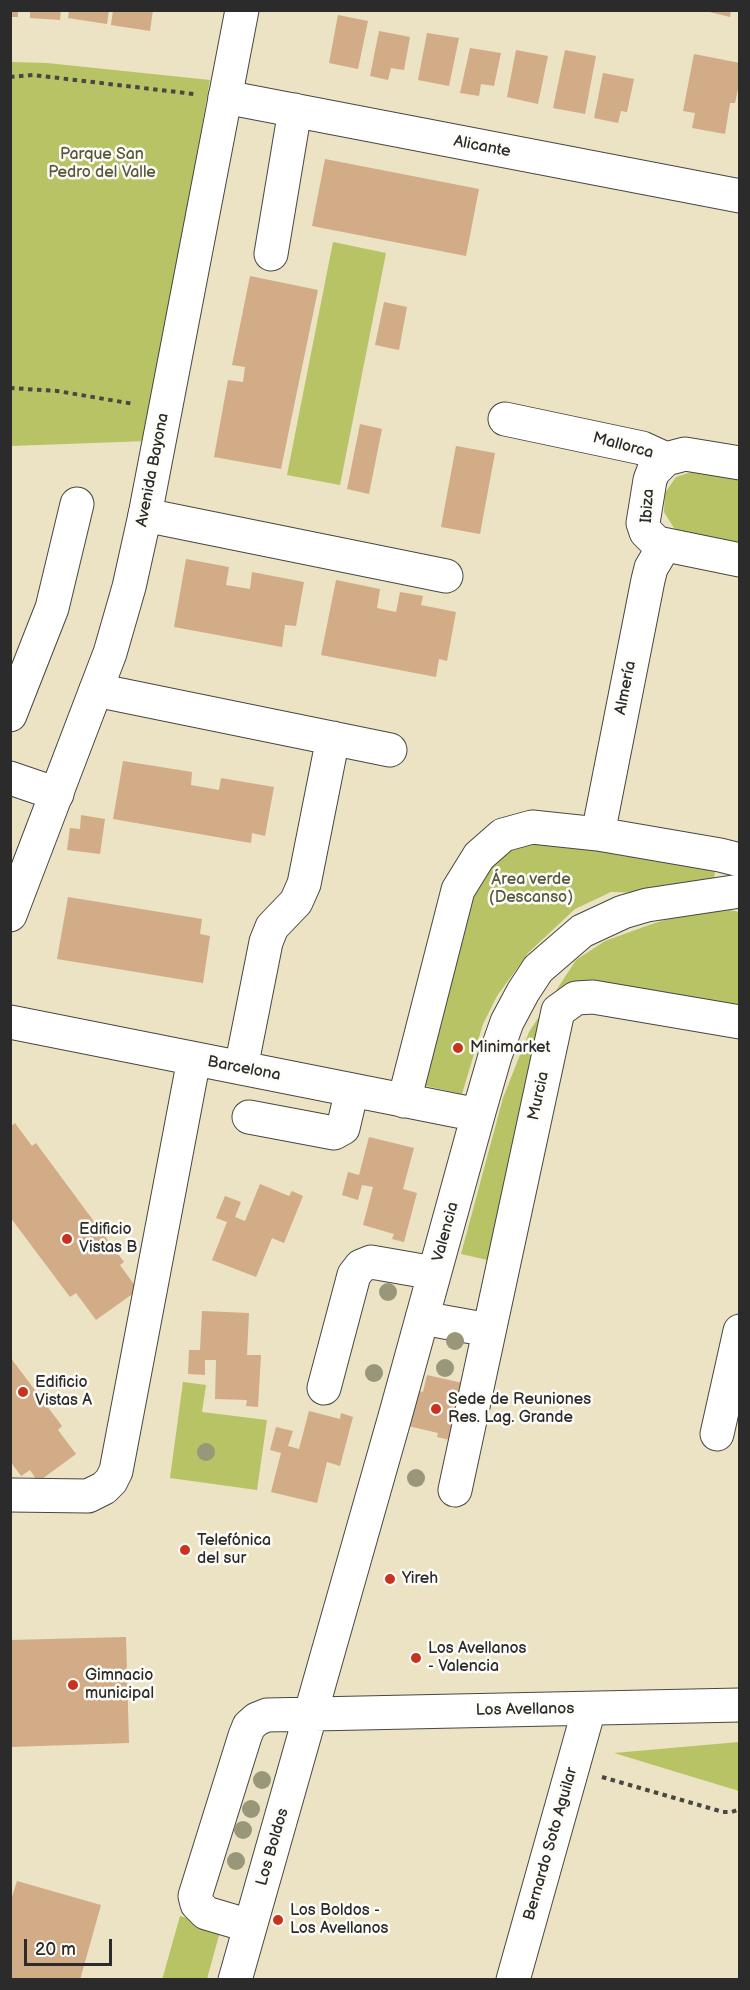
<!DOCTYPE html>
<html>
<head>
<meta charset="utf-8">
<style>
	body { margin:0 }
	#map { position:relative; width:750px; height:1990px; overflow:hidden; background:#ebe3c3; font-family:"Balsamiq Sans",sans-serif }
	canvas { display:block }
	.frame { position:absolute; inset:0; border:12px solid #2b2b2b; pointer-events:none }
	.scale { position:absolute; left:24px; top:1939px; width:88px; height:27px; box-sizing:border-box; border:3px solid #2b2b2b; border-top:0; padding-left:8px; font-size:18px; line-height:21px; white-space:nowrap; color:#2b2b2b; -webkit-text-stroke:4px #fdfcf7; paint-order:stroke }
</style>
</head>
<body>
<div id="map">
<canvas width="750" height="1990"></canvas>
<div class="frame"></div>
<div class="scale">20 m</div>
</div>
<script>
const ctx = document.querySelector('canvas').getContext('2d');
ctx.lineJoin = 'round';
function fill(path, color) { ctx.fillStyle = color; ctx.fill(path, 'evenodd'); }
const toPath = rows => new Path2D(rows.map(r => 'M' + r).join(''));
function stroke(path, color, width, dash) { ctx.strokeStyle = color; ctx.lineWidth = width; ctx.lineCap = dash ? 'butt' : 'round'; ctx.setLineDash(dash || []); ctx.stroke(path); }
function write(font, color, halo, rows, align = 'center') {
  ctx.font = font + ' "Balsamiq Sans",sans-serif'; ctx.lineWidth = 5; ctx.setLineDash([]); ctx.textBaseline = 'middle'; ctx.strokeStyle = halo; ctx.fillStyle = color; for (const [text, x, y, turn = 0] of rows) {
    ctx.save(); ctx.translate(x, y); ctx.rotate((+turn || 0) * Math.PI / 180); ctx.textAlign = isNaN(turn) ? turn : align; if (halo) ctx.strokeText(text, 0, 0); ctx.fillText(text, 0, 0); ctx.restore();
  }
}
fill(toPath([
	[11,62,47,63,210,80,147,441,11,446],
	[333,242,386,253,340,485,287,475],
	[691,472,739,479,739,549,694,541,674,528,664,512,665,493,676,477],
	[528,837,716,864,714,879,651,893,611,892,575,909,528,953,497,996,483,1024,462,1094,417,1084,466,913,483,875,502,854],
	[730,910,739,912,739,1009,573,988,492,1261,461,1254,503,1098,529,1032,576,960,605,941,649,925,684,914],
	[183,1382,206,1385,202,1412,267,1420,257,1490,170,1478],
	[739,1742,739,1791,614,1753],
	[180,1916,221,1928,207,1979,162,1980]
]), '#b7c365');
fill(toPath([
	[10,10,18,10,18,17,10,17],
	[30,10,61,10,60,20,30,18],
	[69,10,109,10,107,24,68,18],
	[113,10,153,10,150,31,111,25],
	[701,10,731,10,730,17],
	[338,15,368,21,358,69,329,63],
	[379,31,410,37,404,70,391,68,388,80,370,76],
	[427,33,459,38,449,86,418,80],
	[470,48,501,53,494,86,481,84,479,96,460,93],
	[516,50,548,56,538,104,507,97],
	[565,50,596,56,585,114,553,108],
	[694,54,740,63,740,80,735,103,730,103,725,134,692,128,695,113,683,111],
	[603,73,634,79,627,112,621,111,618,123,594,118],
	[325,159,479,189,466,256,312,226],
	[250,276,318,290,281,469,214,457,228,380,243,382,245,367,232,365],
	[384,302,407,307,399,350,375,345],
	[360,424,382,429,369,494,347,489],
	[456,446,495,453,480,534,441,527],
	[186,559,229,567,226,585,250,589,252,572,304,582,296,626,285,625,282,647,174,627],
	[336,580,380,589,377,608,396,612,400,592,423,596,421,605,456,612,447,661,439,659,436,677,321,655],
	[123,761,192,772,191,785,219,790,221,778,274,787,265,836,252,833,251,843,113,819],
	[81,815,105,819,100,854,67,850,70,828,80,829],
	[68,897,202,919,200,934,210,936,203,983,57,959],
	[15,1123,32,1146,36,1143,124,1262,120,1265,138,1290,96,1320,76,1293,70,1297,10,1217,10,1127],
	[369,1137,414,1148,403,1189,417,1193,404,1242,392,1239,394,1234,363,1225,373,1187,362,1185,358,1200,342,1195,348,1172,359,1175],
	[260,1184,289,1196,292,1191,303,1196,284,1243,272,1238,256,1277,212,1260,227,1222,216,1218,225,1196,241,1202,235,1217,245,1221],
	[202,1311,249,1313,247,1355,261,1355,258,1407,246,1406,247,1400,215,1399,216,1360,205,1360,205,1375,188,1374,189,1350,200,1350],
	[10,1357,62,1426,58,1430,76,1454,38,1482,30,1470,21,1476,10,1461],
	[427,1375,467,1384,454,1441,437,1437,438,1433,408,1426,415,1390,423,1392],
	[309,1411,340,1419,341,1413,353,1417,340,1466,327,1462,317,1503,271,1492,281,1453,270,1450,276,1427,293,1431,288,1446,299,1449],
	[126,1637,129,1743,10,1747,10,1640],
	[17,1881,101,1905,80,1980,10,1980,10,1903]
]), '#d2ab87');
const minor = toPath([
	[225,97,740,196],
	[271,254,295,110],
	[505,419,642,448,666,459],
	[740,463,685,454,666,459,653,472,650,480,643,523,646,532,657,543,740,560],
	[145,515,446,576],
	[96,690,390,750],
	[10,715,52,608,77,504],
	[10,778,57,794],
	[598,834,648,580,651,568,664,546],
	[10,1022,478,1115],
	[241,1068,266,942,272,927,296,902,304,884,333,738],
	[404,1101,458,890,479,856,503,835,532,827,598,834,720,855,740,860],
	[249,1117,334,1133,343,1128,352,1090],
	[422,1318,489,1330],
	[324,1388,354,1275,361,1266,371,1262,434,1273],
	[717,1434,740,1331],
	[455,1490,558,1011,576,998,593,997,740,1022],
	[10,1495,88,1496,104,1488,111,1481,116,1471,194,1059],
	[250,1926,206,1913,197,1904,195,1896,245,1736,249,1726,257,1719,267,1715,740,1705],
	[235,1980,396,1413,478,1115,495,1056,507,1022,523,992,538,969,582,931,623,912,647,905,740,891],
	[513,1980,589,1709]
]);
const major = toPath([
	[10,915,110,653,129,587,145,515,242,10]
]);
stroke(minor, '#484742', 35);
stroke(major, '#484742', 35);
stroke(toPath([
	[10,77,33,75,194,94],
	[10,388,57,391,134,404],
	[602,1777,723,1812,732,1812,740,1809]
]), '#484742', 4, [4.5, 4.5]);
stroke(minor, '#fff', 33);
stroke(major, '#fff', 33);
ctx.fillStyle = '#989779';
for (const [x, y] of [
	[388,1292],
	[455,1341],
	[445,1368],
	[374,1373],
	[206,1452],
	[416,1478],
	[262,1780],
	[251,1809],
	[243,1830],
	[236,1861]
]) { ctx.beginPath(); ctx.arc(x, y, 9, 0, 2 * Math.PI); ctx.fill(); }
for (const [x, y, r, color] of [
	[458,1048,6,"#c8321e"],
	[67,1239,6,"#c8321e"],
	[23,1392,6,"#c8321e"],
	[436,1409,6,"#c8321e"],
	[185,1550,6,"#c8321e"],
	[390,1579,6,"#c8321e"],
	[416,1658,6,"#c8321e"],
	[73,1685,6,"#c8321e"],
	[278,1920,6,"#c8321e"]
]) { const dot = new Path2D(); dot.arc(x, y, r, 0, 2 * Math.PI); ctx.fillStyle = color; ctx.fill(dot); stroke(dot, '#fdfcf7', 2); }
write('16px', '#2b2b2b', '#fdfcf7', [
	["Alicante",482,147,11],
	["Mallorca",623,446,15],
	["Avenida Bayona",153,470,-79],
	["Ibiza",648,506,-86],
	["Almería",626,688,-79],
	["Barcelona",244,1069,11],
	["Murcia",539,1096,-78],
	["Valencia",446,1232,-75],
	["Los Avellanos",525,1710,-1],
	["Bernardo Soto Aguilar",551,1844,-74],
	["Los Boldos",273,1847,-74]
]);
write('16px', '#55593c', '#fdfcf7', [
	["Parque San",102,155],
	["Pedro del Valle",102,173],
	["Área verde",531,880],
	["(Descanso)",531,898]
]);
write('16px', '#2b2b2b', '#fdfcf7', [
	["Minimarket",470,1048],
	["Edificio",79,1230],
	["Vistas B",79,1248],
	["Edificio",35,1383],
	["Vistas A",35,1401],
	["Sede de Reuniones",448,1400],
	["Res. Lag. Grande",448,1418],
	["Telefónica",197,1541],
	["del sur",197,1559],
	["Yireh",402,1579],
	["Los Avellanos",428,1649],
	["- Valencia",428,1667],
	["Gimnacio",85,1676],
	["municipal",85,1694],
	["Los Boldos -",290,1911],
	["Los Avellanos",290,1929]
], 'left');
</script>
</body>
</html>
